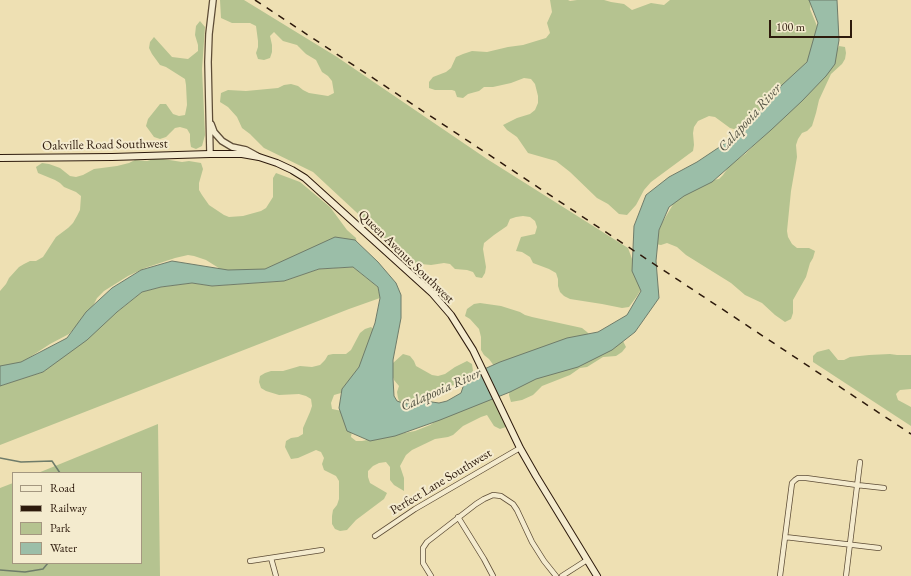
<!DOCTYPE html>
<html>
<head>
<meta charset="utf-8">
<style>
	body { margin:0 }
	#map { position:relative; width:911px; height:576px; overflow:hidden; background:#eee0b3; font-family:"EB Garamond",serif }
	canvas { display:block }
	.legend { position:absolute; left:12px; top:472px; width:130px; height:92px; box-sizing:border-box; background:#f4ebce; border:1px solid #a49780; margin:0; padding:5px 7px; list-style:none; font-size:12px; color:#2d1a0c }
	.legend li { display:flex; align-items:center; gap:8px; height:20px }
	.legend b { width:20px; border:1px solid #a49780 }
	.scale { position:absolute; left:769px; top:20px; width:83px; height:18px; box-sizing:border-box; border:2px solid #2d1a0c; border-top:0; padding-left:5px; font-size:12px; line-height:14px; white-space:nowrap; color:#2d1a0c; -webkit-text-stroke:3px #f4ebce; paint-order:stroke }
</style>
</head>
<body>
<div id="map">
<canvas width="911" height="576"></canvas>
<ul class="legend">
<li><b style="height:5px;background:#f4ebce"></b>Road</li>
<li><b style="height:5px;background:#2d1a0c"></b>Railway</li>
<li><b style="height:11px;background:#b5c390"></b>Park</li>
<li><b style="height:11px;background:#9bbea8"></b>Water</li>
</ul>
<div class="scale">100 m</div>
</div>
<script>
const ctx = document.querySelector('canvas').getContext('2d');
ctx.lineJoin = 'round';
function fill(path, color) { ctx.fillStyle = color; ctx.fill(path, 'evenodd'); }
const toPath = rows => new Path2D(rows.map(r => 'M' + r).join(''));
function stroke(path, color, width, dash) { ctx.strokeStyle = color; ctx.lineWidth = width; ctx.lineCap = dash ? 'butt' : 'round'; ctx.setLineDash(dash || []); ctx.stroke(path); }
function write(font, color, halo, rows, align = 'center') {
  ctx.font = font + ' "EB Garamond",serif'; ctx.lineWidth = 4; ctx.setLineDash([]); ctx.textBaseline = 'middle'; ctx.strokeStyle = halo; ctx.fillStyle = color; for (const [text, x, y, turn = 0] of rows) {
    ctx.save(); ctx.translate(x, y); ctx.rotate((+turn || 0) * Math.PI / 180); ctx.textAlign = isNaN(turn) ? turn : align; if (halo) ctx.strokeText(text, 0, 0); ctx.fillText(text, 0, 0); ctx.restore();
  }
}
fill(toPath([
	[220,0,244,0,337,57,487,159,628,248,641,283,640,291,637,296,629,307,622,308,602,304,570,299,564,296,560,292,558,286,558,279,556,273,549,269,533,263,530,257,522,252,516,251,521,237,535,234,537,227,535,221,530,217,523,216,516,217,510,219,507,226,494,235,484,243,483,249,486,267,485,273,482,278,476,277,473,272,467,270,455,269,450,264,444,263,431,265,411,263,313,172,264,148,250,134,242,128,237,117,228,107,220,102,221,93,228,90,246,91,278,88,284,85,291,84,298,86,303,90,309,93,328,96,334,93,332,81,328,76,322,72,316,60,306,54,297,45,283,41,274,32,270,36,272,45,272,52,270,58,264,60,258,59,256,53,258,47,258,41,256,26,250,23,232,23,221,18],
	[550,0,568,0,570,1,577,0,604,0,611,2,624,4,632,10,651,3,664,5,670,0,810,0,811,3,810,9,817,26,815,51,805,64,749,125,743,129,737,130,730,128,715,117,709,116,698,121,694,127,693,133,694,145,693,151,651,182,644,190,636,205,627,215,619,214,608,204,597,198,570,172,556,161,528,153,517,137,507,130,503,125,517,118,530,114,535,110,538,103,538,96,535,84,531,79,524,78,511,83,493,87,484,87,479,91,468,94,463,98,457,97,455,91,452,90,435,90,429,88,429,82,433,77,446,72,451,68,456,57,463,54,472,51,487,52,508,47,523,45,546,38,550,33,547,23,552,12],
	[200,21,205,27,202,69,205,135,202,146,196,149,191,147,190,141,190,134,187,129,180,127,175,128,166,137,160,139,154,137,146,126,148,119,160,104,166,104,173,114,179,116,185,115,187,105,186,85,185,79,166,67,160,65,152,54,149,48,150,42,154,37,172,57,188,59,198,51,198,45,195,35,196,26],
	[839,46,845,47,846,53,845,59,842,64,831,74,819,100,816,113,812,126,807,131,802,133,798,139,796,145,797,157,791,191,787,231,788,237,792,244,797,248,809,248,815,251,813,258,810,263,806,277,793,300,793,313,791,319,785,322,775,315,762,303,745,295,731,283,686,255,677,247,667,243,661,245,655,244,656,238,662,223,675,201,707,181,719,179,723,175,730,165,745,154,765,135,831,62],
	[157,158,182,162,189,161,201,163,203,169,199,183,199,190,202,195,209,205,224,215,229,217,243,216,261,211,266,208,273,197,273,178,276,173,300,182,330,207,347,230,356,238,357,245,351,243,346,239,334,238,328,241,319,249,262,270,222,270,206,260,194,256,188,255,175,258,145,268,128,276,104,291,97,298,94,304,87,314,69,334,50,344,21,363,0,371,0,291,6,284,9,278,19,267,24,264,30,261,36,261,43,257,56,237,68,228,73,223,77,216,80,210,81,196,76,192,64,187,60,183,55,180,38,173,36,167,42,163,49,164,60,168,70,176,76,177,83,175,94,169,117,166,129,163,135,160,147,161],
	[353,267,378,287,380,298,349,309,0,445,0,386,43,372,142,292,161,287,192,283,212,286,284,281,319,269],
	[480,303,501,306,520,312,525,315,532,317,582,328,587,332,591,336,623,341,626,347,622,352,616,356,603,357,587,367,580,368,570,375,542,386,533,395,522,400,511,402,509,395,510,388,489,359,484,355,481,350,481,337,479,329,470,319,465,316,467,309,474,304],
	[371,327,376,331,348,394,341,393,334,395,331,403,332,409,342,411,353,424,351,437,356,441,362,441,415,431,430,425,441,418,493,398,504,420,506,427,500,429,494,426,487,415,481,417,463,426,453,435,448,437,435,439,412,450,406,455,400,466,404,478,404,491,394,485,390,480,390,467,386,462,379,463,373,466,368,471,368,477,370,483,387,493,384,499,356,520,347,530,340,531,335,529,332,524,332,516,333,510,337,505,339,499,339,481,336,476,324,470,322,464,324,458,321,452,316,450,298,458,291,459,285,447,286,441,291,438,298,437,303,434,303,428,310,412,312,406,311,399,306,396,299,394,279,395,266,391,261,388,259,382,260,376,265,373,271,371,283,371,300,366,312,367,320,365,325,360,328,355,333,354,346,354,351,350,360,333,365,329],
	[829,349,838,360,844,360,850,357,869,355,890,354,897,355,911,355,911,389,900,390,896,394,898,400,911,407,911,426,813,362,813,356,817,352],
	[403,354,410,356,414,361,416,366,432,375,438,376,445,374,455,367,467,361,472,364,473,371,466,382,442,388,437,391,433,395,423,402,412,406,400,404,398,398,397,392,399,386,394,380,392,375,393,363],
	[158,424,160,576,0,576,0,488,13,483,13,563,141,563,141,473,38,473]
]), '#b5c390');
const water = toPath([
	[809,0,837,0,839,40,835,64,826,76,802,101,771,130,712,182,684,196,669,207,659,230,656,261,659,298,635,332,612,350,578,367,536,379,510,392,440,420,395,436,370,441,347,431,339,408,342,389,359,367,375,323,380,298,378,287,353,267,319,269,284,281,212,286,192,283,161,287,142,292,117,312,87,340,43,372,0,386,0,366,21,362,67,338,86,312,112,288,141,270,172,261,228,270,265,269,335,237,355,240,378,262,396,283,401,295,401,318,393,360,393,379,394,396,397,401,405,404,425,401,439,403,447,401,461,393,464,384,458,382,473,374,500,362,567,338,598,332,627,315,641,291,632,271,634,226,646,195,669,177,697,162,739,134,782,85,807,62,818,23,809,0]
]);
fill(water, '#9bbea8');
stroke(water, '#6f7c6a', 1);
stroke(toPath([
	[0,458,21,462,52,461,60,473],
	[0,570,25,572,43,569,48,563]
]), '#6f7c6a', 1.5);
const minor = toPath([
	[458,517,484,559,493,576],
	[375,536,415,509,520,448],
	[785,537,879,548],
	[271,558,276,576],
	[250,561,322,550],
	[431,576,423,563,423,548,427,542,476,504,484,499,493,495,501,496,513,504,517,510,532,542,544,561,556,576],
	[562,576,587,560],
	[780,576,792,483,795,480,798,478,806,478,857,485,884,488],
	[846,576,860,462]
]);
const tertiary = toPath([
	[211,124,214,132,222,141,232,147,246,150,257,156],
	[210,154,208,62,209,34,213,0]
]);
const secondary = toPath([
	[0,158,112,157,210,154,242,154,259,157,277,163,292,170,305,178,432,293,451,315,473,350,520,448,536,476,597,576]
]);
stroke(minor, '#5d4c36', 6);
stroke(tertiary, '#5d4c36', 8);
stroke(secondary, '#2d1a0c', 8);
stroke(minor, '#f4ebce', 4.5);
stroke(tertiary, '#f4ebce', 5.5);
stroke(secondary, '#f4ebce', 6);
stroke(toPath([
	[255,0,911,434]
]), '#2d1a0c', 1.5, [7, 7]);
write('13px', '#2d1a0c', '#f4ebce', [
	["Oakville Road Southwest",105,145,-1],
	["Queen Avenue Southwest",406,257,44],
	["Perfect Lane Southwest",441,482,-31]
]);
write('italic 14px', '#545343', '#f4ebce', [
	["Calapooia River",750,118,-48],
	["Calapooia River",441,390,-24]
]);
</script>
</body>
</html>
